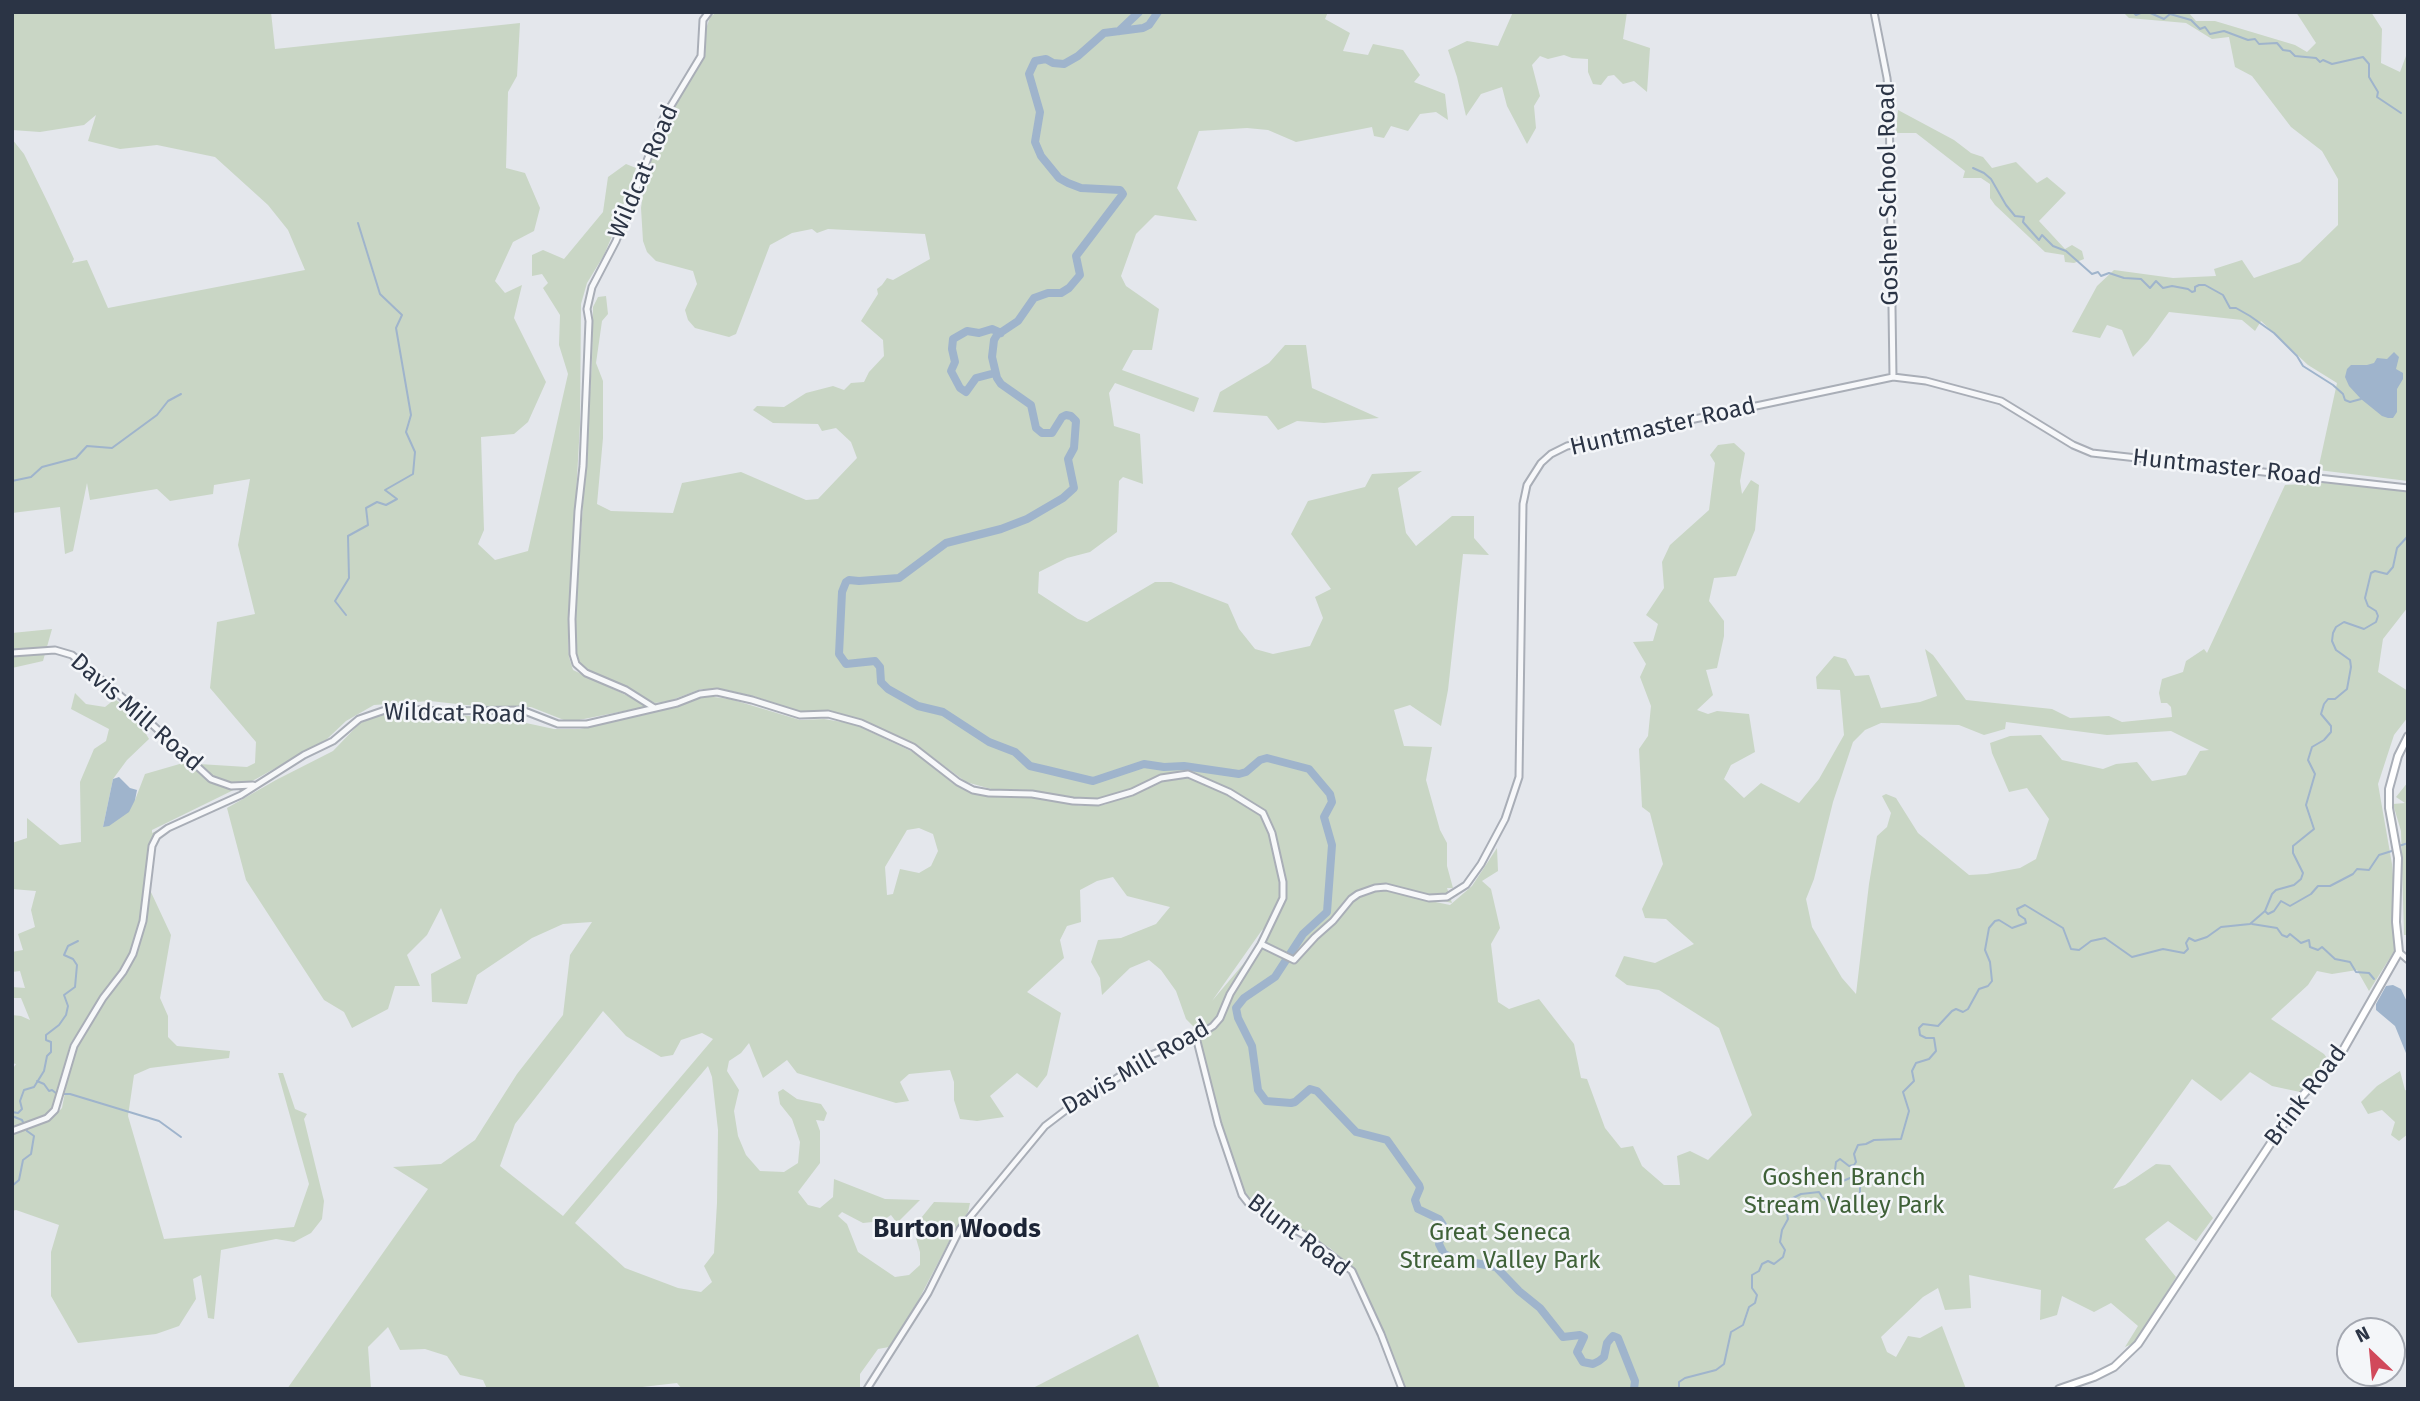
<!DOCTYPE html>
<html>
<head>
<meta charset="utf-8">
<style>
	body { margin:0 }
	#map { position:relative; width:2420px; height:1401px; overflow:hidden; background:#e4e7ec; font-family:"Fira Sans",sans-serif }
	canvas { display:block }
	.frame { position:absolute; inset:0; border:14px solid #2b3445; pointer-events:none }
	.north { position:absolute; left:2336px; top:1317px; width:70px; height:70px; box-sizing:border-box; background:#f4f6f9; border:2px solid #a4a8b1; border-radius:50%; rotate:334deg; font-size:19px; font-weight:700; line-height:28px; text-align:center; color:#2b3445 }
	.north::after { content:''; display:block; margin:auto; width:24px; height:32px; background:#d1495b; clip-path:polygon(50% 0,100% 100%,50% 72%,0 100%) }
</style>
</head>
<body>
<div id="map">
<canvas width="2420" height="1401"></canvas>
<div class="frame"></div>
<div class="north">N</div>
</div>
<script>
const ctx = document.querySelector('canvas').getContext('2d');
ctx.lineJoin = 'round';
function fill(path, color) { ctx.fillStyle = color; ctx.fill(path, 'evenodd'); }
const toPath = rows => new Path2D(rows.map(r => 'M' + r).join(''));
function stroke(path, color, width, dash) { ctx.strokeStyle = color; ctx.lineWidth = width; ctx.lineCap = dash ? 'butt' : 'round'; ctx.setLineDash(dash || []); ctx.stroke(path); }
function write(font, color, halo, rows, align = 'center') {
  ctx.font = font + ' "Fira Sans",sans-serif'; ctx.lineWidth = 5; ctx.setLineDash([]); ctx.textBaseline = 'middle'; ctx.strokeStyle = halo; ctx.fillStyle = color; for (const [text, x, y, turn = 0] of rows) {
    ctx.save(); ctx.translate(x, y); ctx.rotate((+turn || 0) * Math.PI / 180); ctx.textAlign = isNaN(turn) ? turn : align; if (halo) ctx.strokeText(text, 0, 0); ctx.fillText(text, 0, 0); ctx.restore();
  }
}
fill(toPath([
	[12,12,271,12,275,49,520,23,517,76,508,92,506,168,525,173,540,208,534,231,513,242,495,281,505,293,522,285,514,318,546,382,528,422,514,434,481,437,484,530,478,544,495,560,528,551,568,374,559,345,560,315,543,288,548,283,542,274,532,276,532,255,543,250,564,259,603,212,608,177,626,164,636,168,615,229,604,255,587,283,581,304,580,424,568,640,569,657,573,670,649,706,569,722,531,707,475,706,430,701,374,705,346,721,327,739,256,779,152,830,152,833,158,830,151,839,141,920,130,954,70,1044,56,1103,45,1115,12,1128,12,1070,16,1064,12,1063,12,1015,21,1016,30,1020,21,998,12,998,12,987,25,988,20,971,12,972,12,952,23,950,18,934,35,927,31,910,36,891,12,889,12,843,27,838,27,818,60,845,81,842,80,782,94,749,106,741,109,729,71,709,75,693,86,704,105,707,115,699,134,714,149,739,127,760,113,779,103,827,135,800,145,774,183,763,247,767,255,763,256,742,210,688,217,622,255,614,238,545,250,479,214,485,213,494,170,501,157,489,90,500,87,483,73,551,65,554,60,507,12,513,12,139,24,154,49,205,74,259,72,263,87,260,108,308,305,270,288,230,268,205,215,157,157,145,120,149,88,141,96,115,84,125,40,132,12,130],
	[717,12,1328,12,1325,19,1350,33,1343,51,1368,55,1373,44,1403,50,1420,75,1414,82,1445,94,1448,120,1436,112,1420,114,1408,131,1391,126,1384,138,1374,136,1372,127,1296,142,1268,130,1247,128,1199,131,1177,188,1197,221,1155,215,1136,234,1121,276,1126,286,1159,309,1152,350,1133,350,1122,370,1199,398,1194,412,1115,383,1109,393,1114,426,1140,434,1143,484,1123,477,1119,481,1117,532,1090,552,1067,558,1039,572,1038,593,1078,619,1087,622,1155,582,1171,582,1228,604,1239,629,1255,649,1273,654,1310,646,1323,618,1315,597,1331,589,1291,534,1308,501,1365,487,1372,474,1422,471,1398,488,1406,533,1416,546,1452,516,1474,516,1474,538,1489,555,1463,554,1448,690,1441,726,1410,705,1394,710,1404,746,1432,747,1426,780,1440,830,1447,843,1447,866,1453,888,1447,888,1452,903,1422,896,1421,899,1450,905,1472,886,1497,848,1498,871,1482,881,1491,889,1500,928,1491,944,1498,1002,1509,1009,1539,999,1574,1044,1581,1078,1587,1079,1605,1128,1621,1148,1633,1146,1642,1166,1664,1185,1680,1185,1677,1156,1690,1151,1708,1160,1752,1115,1719,1028,1659,990,1627,985,1615,976,1624,956,1655,963,1694,944,1666,919,1645,918,1642,909,1663,864,1650,813,1642,807,1639,749,1648,736,1651,706,1640,677,1646,664,1633,642,1653,641,1658,624,1646,615,1664,588,1662,562,1670,545,1709,510,1715,463,1710,455,1718,445,1734,443,1745,453,1740,481,1742,494,1751,480,1759,485,1755,530,1736,576,1714,578,1709,601,1724,621,1724,636,1717,668,1706,670,1713,695,1697,710,1708,714,1717,711,1749,714,1755,752,1731,765,1724,779,1744,798,1761,783,1799,803,1819,779,1844,735,1840,690,1817,689,1816,677,1834,656,1846,659,1855,676,1869,675,1881,708,1920,702,1937,696,1925,649,1933,655,1966,700,2052,709,2070,718,2109,716,2122,722,2172,717,2171,707,2167,703,2161,703,2159,693,2162,679,2183,672,2186,661,2204,649,2207,653,2285,485,2302,484,2304,481,2408,491,2408,607,2383,639,2378,672,2408,691,2408,717,2394,735,2378,784,2392,864,2398,943,2394,944,2395,950,2369,991,2357,970,2332,974,2317,971,2308,985,2271,1019,2324,1054,2329,1061,2300,1092,2272,1086,2250,1072,2221,1101,2192,1079,2113,1189,2125,1185,2156,1164,2170,1165,2213,1218,2196,1241,2168,1221,2145,1239,2176,1277,2137,1342,2125,1347,2138,1326,2111,1303,2094,1312,2062,1296,2057,1315,2040,1320,2041,1290,1969,1275,1971,1308,1945,1310,1938,1288,1923,1297,1881,1337,1887,1352,1896,1357,1908,1336,1920,1338,1942,1326,1966,1389,1405,1389,1353,1268,1330,1248,1252,1203,1244,1193,1213,1101,1196,1029,1186,1019,1176,991,1161,970,1149,960,1130,968,1102,995,1100,978,1091,962,1098,940,1121,938,1156,924,1170,907,1127,896,1113,877,1097,881,1080,890,1081,922,1067,926,1060,940,1064,958,1027,992,1061,1013,1047,1075,1037,1088,1017,1073,990,1096,1004,1117,977,1121,960,1119,954,1100,954,1082,950,1070,909,1074,900,1082,909,1101,896,1103,797,1073,787,1060,763,1078,749,1043,741,1053,729,1061,727,1071,739,1090,734,1111,738,1136,746,1155,760,1171,784,1172,798,1163,800,1142,792,1119,780,1104,778,1092,783,1089,797,1099,821,1104,827,1113,824,1121,816,1120,820,1131,820,1163,798,1192,808,1205,820,1208,833,1197,834,1179,885,1199,920,1200,897,1223,891,1215,882,1221,863,1223,842,1212,838,1216,847,1224,858,1252,895,1277,909,1275,920,1265,920,1252,913,1228,934,1202,970,1203,968,1212,952,1236,917,1303,889,1347,878,1349,860,1374,860,1389,682,1389,677,1383,625,1389,487,1389,483,1380,460,1375,447,1356,425,1349,400,1350,388,1327,368,1347,371,1389,287,1389,428,1189,393,1167,441,1164,475,1140,517,1074,563,1015,570,955,592,922,563,924,532,938,477,975,467,1004,432,1002,431,974,461,958,441,908,427,935,407,955,420,986,395,986,388,1009,352,1028,344,1012,324,1000,246,880,227,808,276,780,333,751,360,723,388,712,412,717,458,715,512,720,554,729,580,729,675,707,706,696,730,699,800,720,824,719,854,724,915,753,955,785,972,792,995,797,1040,798,1082,806,1104,805,1161,781,1192,776,1160,777,1118,797,1072,801,1031,790,991,789,966,782,916,745,859,719,828,711,798,711,753,696,722,689,701,689,669,701,655,703,585,670,576,658,572,583,578,582,592,361,593,307,598,297,606,296,608,314,602,321,596,363,603,381,603,438,597,504,611,511,673,513,682,483,741,472,806,500,818,499,857,458,851,442,836,428,822,431,818,424,773,423,753,410,757,406,784,407,806,393,833,386,844,390,851,383,864,382,869,372,884,356,883,340,861,321,878,294,877,289,882,285,887,278,893,280,930,259,925,234,828,229,817,233,812,229,792,233,770,245,736,334,729,337,695,328,688,320,685,310,697,284,693,271,656,261,647,252,643,241,641,208,646,173,657,139,668,115,705,56,706,29,710,17],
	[2006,722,2107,735,2171,731,2209,750,2200,751,2186,775,2152,781,2137,762,2116,764,2103,769,2062,760,2041,735,2010,736,1990,743,1992,753,2009,792,2027,788,2049,819,2036,859,2020,868,1987,874,1969,875,1918,833,1896,798,1886,794,1882,796,1891,813,1887,827,1877,836,1869,884,1856,994,1842,978,1812,927,1806,899,1814,879,1833,802,1853,742,1865,730,1881,723,1959,725,1984,735,2005,729],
	[919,828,933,834,938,851,931,866,919,873,900,869,893,894,887,895,885,867,907,830],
	[1273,926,1258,955,1245,962,1212,1001,1262,930],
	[603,1011,626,1036,661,1057,673,1055,681,1040,702,1033,713,1039,563,1216,500,1166,515,1124],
	[708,1066,712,1077,718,1130,717,1203,714,1253,704,1266,712,1282,701,1292,678,1288,625,1268,575,1223],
	[1513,12,1627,12,1623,39,1650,48,1647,92,1634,81,1623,84,1614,75,1608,76,1601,85,1593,84,1588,72,1588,59,1572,58,1564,55,1548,59,1540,56,1532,65,1540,96,1534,106,1536,128,1527,144,1507,106,1502,87,1481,94,1466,116,1457,77,1448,50,1467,41,1498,46],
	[2123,12,2188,12,2196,21,2215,21,2295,45,2307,52,2316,43,2296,12,2371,12,2382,29,2381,63,2400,72,2406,56,2406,41,2408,40,2408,481,2318,470,2337,383,2308,365,2261,321,2255,331,2242,320,2169,312,2148,341,2133,357,2122,330,2107,325,2100,338,2072,332,2097,286,2114,270,2173,278,2216,276,2214,269,2242,260,2254,278,2300,262,2338,225,2338,179,2322,151,2291,127,2252,76,2235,67,2229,37,2212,39,2186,23,2129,18],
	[1898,110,1954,140,1971,153,1983,157,1992,168,2016,162,2037,183,2047,177,2066,193,2039,221,2065,249,2072,245,2082,251,2084,259,2074,263,2065,262,2064,255,2045,252,1995,205,1990,198,1990,184,1981,178,1963,178,1965,171,1916,133,1896,133],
	[1285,345,1306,345,1312,388,1379,418,1324,423,1297,421,1278,430,1267,416,1213,412,1220,392,1269,363],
	[52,629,43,661,12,668,12,633],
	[2408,782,2408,935,2404,935,2401,831,2393,804,2405,803,2396,797],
	[150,890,171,935,160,998,168,1016,168,1037,177,1046,230,1051,229,1058,150,1068,134,1075,128,1116,164,1239,294,1227,309,1184,278,1073,283,1073,295,1109,307,1114,304,1119,324,1201,322,1219,311,1233,294,1242,276,1239,221,1250,214,1319,208,1318,201,1275,193,1279,196,1299,179,1326,156,1334,78,1343,51,1296,51,1252,59,1225,16,1210,12,1211,12,1135,52,1118,62,1108,70,1066,77,1048,105,1000,124,977,135,956,145,922],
	[2400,1071,2405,1090,2408,1091,2408,1134,2399,1141,2391,1135,2395,1122,2382,1110,2368,1114,2361,1102,2377,1086],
	[1138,1334,1160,1389,1031,1389]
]), '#c9d6c5');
fill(toPath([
	[2394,352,2399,357,2396,369,2403,373,2403,379,2397,389,2397,412,2393,418,2388,418,2382,416,2361,399,2349,386,2345,377,2347,369,2351,365,2367,365,2374,363,2377,358,2387,359],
	[119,777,130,788,137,790,135,800,129,812,109,826,103,827,113,779],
	[2393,985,2401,989,2408,1004,2408,1058,2395,1026,2376,1010,2376,1004,2386,986]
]), '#9fb4cc');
stroke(toPath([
	[2133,12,2136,15,2143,12],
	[2148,12,2164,19,2170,14,2191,20,2200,29,2205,27,2210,34,2224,31,2248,40,2255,39,2259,44,2277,43,2283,50,2290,51,2295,56,2316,58,2320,62,2323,60,2332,64,2363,57,2369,64,2369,77,2378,92,2377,97,2401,113],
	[1973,168,1984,173,1991,179,2006,205,2015,216,2024,217,2023,222,2039,240,2042,235,2053,246,2066,251,2092,274,2098,272,2101,276,2109,273,2124,278,2141,279,2150,288,2156,281,2163,288,2172,286,2188,289,2192,292,2195,291,2195,287,2199,285,2205,285,2223,295,2230,308,2236,308,2250,316,2274,333,2297,356,2303,366,2333,385,2343,394,2345,400,2350,402,2361,399],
	[12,481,31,477,42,467,76,458,87,446,112,448,157,415,168,401,181,394],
	[346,615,335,601,349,578,348,536,368,525,366,508,377,502,386,505,397,499,385,490,413,474,415,452,406,432,411,415,396,328,402,315,380,294,358,223],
	[2399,846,2408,843],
	[2266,912,2268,914,2274,911,2281,901,2290,906,2311,894,2318,886,2330,886,2353,874,2357,869,2369,870,2379,855,2395,850],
	[2252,924,2277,928,2282,935,2287,937,2290,934,2301,943,2309,940,2310,947,2318,950,2322,947,2335,959,2350,962,2356,972,2369,973,2374,979],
	[37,1081,44,1084,49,1091,52,1090,57,1094],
	[62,1094,70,1094,159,1121,181,1137],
	[12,1112,18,1113,22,1109,20,1101,24,1090,34,1087,44,1071,47,1056,51,1052,51,1042,46,1040,46,1035,59,1025,66,1015,68,1006,64,995,75,987,77,965,73,959,64,955,68,946,78,941],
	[12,1116,22,1120,27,1131,34,1136,31,1154,23,1160,19,1180,12,1186],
	[1679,1389,1679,1382,1685,1378,1716,1370,1724,1364,1731,1332,1743,1325,1749,1307,1755,1303,1757,1295,1752,1288,1752,1275,1759,1271,1762,1264,1768,1261,1774,1264,1783,1257,1785,1250,1780,1242,1782,1230,1788,1219,1785,1202,1801,1194,1819,1192,1822,1197,1833,1206,1842,1206,1853,1201,1860,1195,1860,1184,1856,1179,1850,1178,1843,1181,1837,1179,1835,1170,1836,1162,1840,1159,1849,1166,1854,1165,1856,1162,1854,1154,1858,1145,1866,1144,1874,1140,1901,1139,1909,1111,1903,1092,1914,1081,1912,1071,1916,1063,1929,1059,1936,1051,1934,1038,1926,1038,1920,1035,1919,1028,1923,1024,1938,1026,1952,1011,1956,1009,1963,1012,1968,1009,1979,989,1988,986,1992,981,1990,962,1985,950,1989,928,1995,921,1999,920,2012,928,2026,923,2025,919,2019,915,2017,909,2025,905,2063,928,2071,949,2079,950,2091,941,2105,938,2132,957,2163,949,2184,953,2188,949,2186,943,2189,938,2195,941,2207,937,2221,927,2250,924,2265,911,2272,894,2276,890,2294,885,2301,879,2303,873,2293,853,2293,846,2314,829,2306,805,2315,774,2308,760,2312,747,2324,740,2331,732,2331,726,2321,714,2324,704,2328,699,2335,699,2347,689,2351,667,2350,660,2336,650,2332,641,2333,633,2336,627,2344,622,2364,629,2376,622,2378,616,2376,611,2368,606,2365,598,2371,573,2375,571,2387,574,2393,567,2397,548,2408,536]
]), '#9fb4cc', 2);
stroke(toPath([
	[1158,12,1149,25,1143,28,1104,33,1078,56,1064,64,1053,63,1046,59,1035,61,1029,74,1040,112,1035,142,1041,156,1059,178,1068,183,1081,188,1120,190,1123,194,1076,256,1080,275,1069,288,1061,293,1048,293,1034,298,1018,321,997,335,994,340,992,357,997,378,1001,384,1031,405,1036,428,1042,433,1052,433,1062,417,1066,415,1071,416,1076,421,1074,448,1068,459,1074,488,1063,498,1027,519,1001,529,946,543,899,578,859,581,849,580,846,582,842,592,839,654,846,664,875,661,880,667,881,682,888,689,918,706,943,712,989,742,1015,752,1030,766,1043,769,1093,781,1144,764,1164,767,1184,766,1239,774,1246,772,1260,760,1267,758,1309,769,1330,794,1332,802,1324,817,1332,845,1327,912,1303,934,1275,977,1244,998,1236,1008,1238,1018,1252,1046,1258,1090,1266,1101,1291,1103,1295,1102,1310,1089,1317,1091,1356,1132,1387,1140,1419,1185,1420,1188,1415,1200,1418,1209,1439,1219,1443,1225,1439,1244,1444,1254,1455,1259,1496,1267,1519,1291,1540,1308,1563,1337,1580,1335,1584,1337,1577,1352,1583,1362,1593,1364,1599,1361,1604,1357,1607,1343,1611,1338,1613,1336,1618,1338,1635,1381,1634,1389],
	[1119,31,1139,12],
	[995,373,976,378,966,392,960,388,951,371,955,362,952,349,953,339,967,331,979,333,992,329,1001,333]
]), '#9fb4cc', 8);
const tertiary = toPath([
	[1874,12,1887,78,1889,99,1893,377],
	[12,653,55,650,72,655,130,704,211,779,231,786,253,785],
	[653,707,626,690,586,673,576,664,573,654,572,619,578,511,583,466,589,321,587,309,592,287,616,241,663,119,701,56,703,20,709,12],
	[1261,944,1294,960,1315,937,1333,921,1351,899,1358,894,1375,888,1386,887,1429,898,1447,897,1466,885,1481,864,1505,819,1519,777,1523,504,1527,485,1541,463,1551,454,1567,446,1893,377,1926,381,2001,401,2073,445,2092,453,2408,488],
	[2399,952,2408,960],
	[1196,1037,1218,1124,1242,1195,1249,1204,1306,1236,1352,1271,1381,1334,1402,1389],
	[12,1131,47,1118,55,1110,74,1046,103,998,123,972,133,954,143,921,152,846,157,836,168,828,241,795,304,755,333,741,359,719,391,708,441,711,522,710,558,724,587,724,677,703,700,694,717,692,752,700,800,715,828,714,861,723,913,747,958,782,973,790,989,793,1032,794,1073,801,1098,802,1132,792,1161,778,1188,774,1229,792,1263,813,1272,833,1283,882,1283,898,1261,944,1230,994,1220,1018,1213,1026,1196,1037,1151,1055,1111,1082,1083,1097,1045,1126,960,1229,928,1293,867,1389]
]);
const secondary = toPath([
	[2059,1389,2094,1377,2114,1367,2138,1344,2302,1096,2342,1052,2399,952,2396,922,2398,858,2389,808,2389,789,2398,756,2408,736]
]);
stroke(tertiary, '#a9aeb7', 9);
stroke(secondary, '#a9aeb7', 10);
stroke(tertiary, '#f7f8fa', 5);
stroke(secondary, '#fff', 6);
write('24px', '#2b3445', '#f4f6f9', [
	["Wildcat Road",644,172,-67],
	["Goshen School Road",1889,194,-91],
	["Huntmaster Road",1663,427,-13],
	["Huntmaster Road",2227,468,6],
	["Davis Mill Road",136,713,41],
	["Wildcat Road",455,714,1],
	["Davis Mill Road",1136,1068,-30],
	["Brink Road",2306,1096,-53],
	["Blunt Road",1298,1236,37]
]);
write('24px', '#3f6138', '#f4f6f9', [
	["Goshen Branch",1844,1178],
	["Stream Valley Park",1844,1206],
	["Great Seneca",1500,1233],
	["Stream Valley Park",1500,1261]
]);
write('bold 26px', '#1d2536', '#f4f6f9', [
	["Burton Woods",957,1230]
]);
</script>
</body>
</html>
